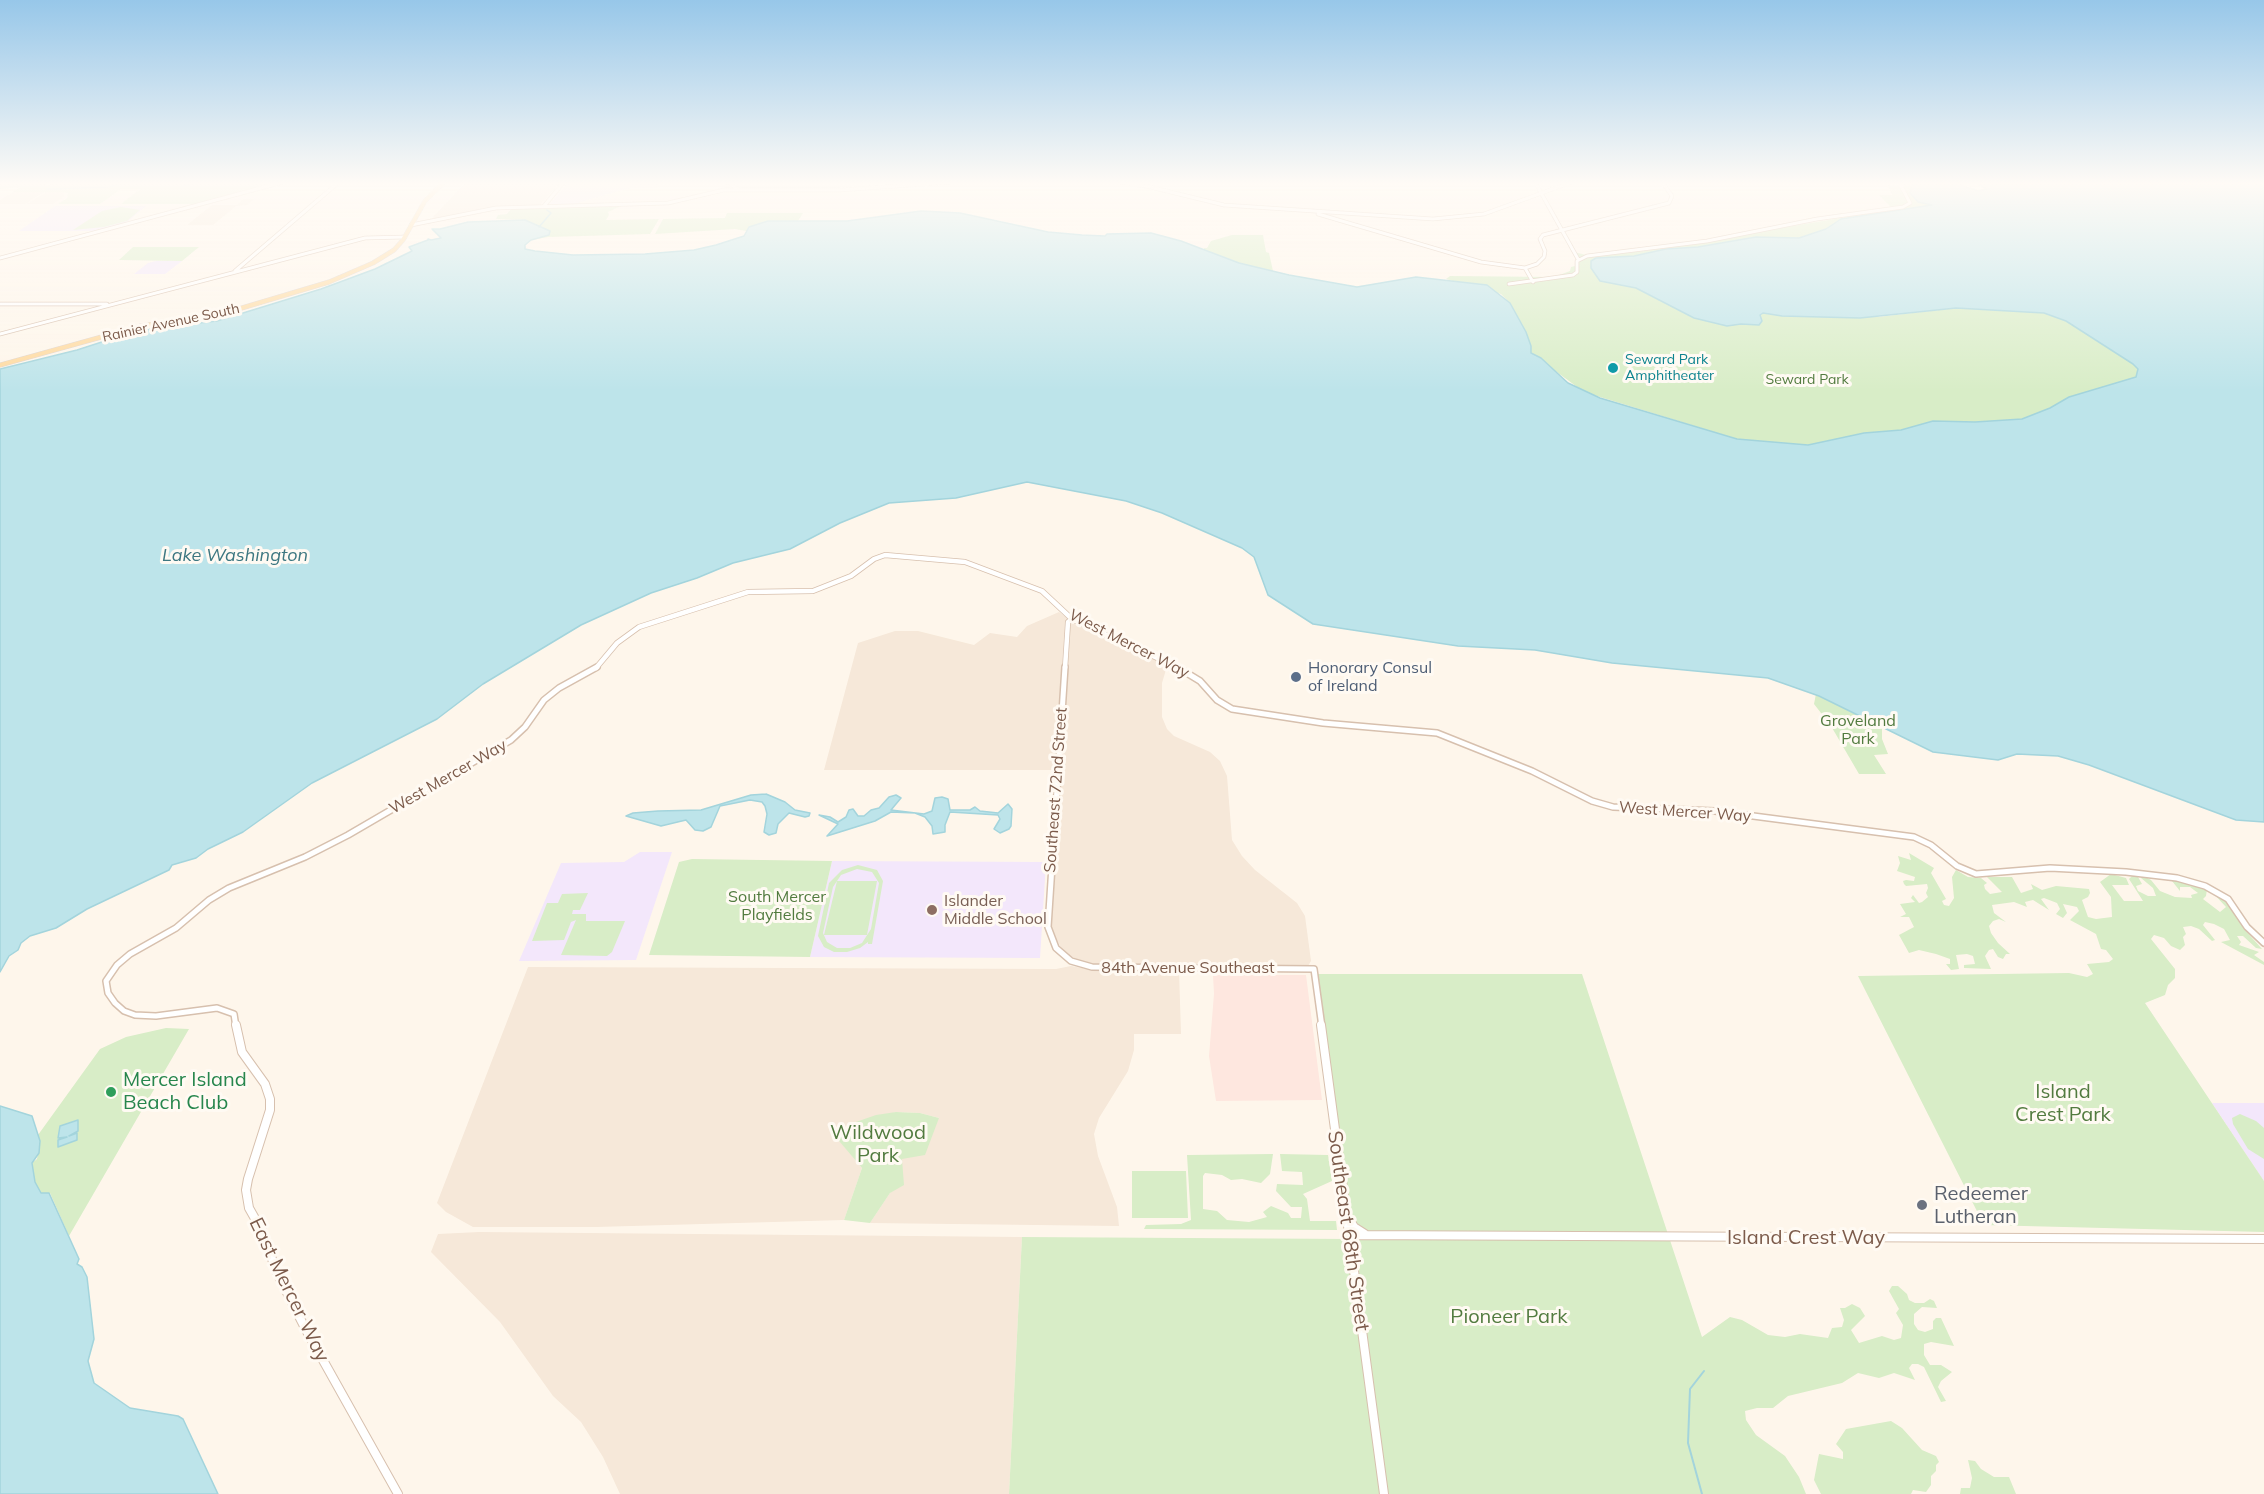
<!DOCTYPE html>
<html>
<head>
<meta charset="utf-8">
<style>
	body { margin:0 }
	canvas { display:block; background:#fef6eb }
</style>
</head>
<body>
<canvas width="2264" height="1494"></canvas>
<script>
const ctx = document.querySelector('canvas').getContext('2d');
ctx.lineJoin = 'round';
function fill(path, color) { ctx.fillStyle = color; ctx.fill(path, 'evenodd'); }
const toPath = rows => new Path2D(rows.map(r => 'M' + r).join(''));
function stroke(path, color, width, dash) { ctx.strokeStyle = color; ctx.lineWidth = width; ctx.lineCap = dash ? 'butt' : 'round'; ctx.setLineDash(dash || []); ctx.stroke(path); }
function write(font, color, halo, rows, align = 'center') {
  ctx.font = font + ' Mulish,sans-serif'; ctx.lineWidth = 6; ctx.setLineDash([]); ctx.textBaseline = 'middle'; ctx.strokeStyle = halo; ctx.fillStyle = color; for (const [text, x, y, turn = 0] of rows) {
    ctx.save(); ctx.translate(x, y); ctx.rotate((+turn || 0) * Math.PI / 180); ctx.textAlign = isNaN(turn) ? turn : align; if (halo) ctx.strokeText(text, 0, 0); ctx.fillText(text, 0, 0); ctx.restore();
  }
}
fill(toPath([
	[466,182,561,182,540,205,487,208,435,219,433,217],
	[14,192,44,192,25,204,0,204,0,200],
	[46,192,64,192,64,197,53,204,27,204],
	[243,199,254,199,247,205,236,206,213,225,187,225,212,205,237,205],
	[1059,612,1068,619,1065,623,1055,770,824,770,858,643,895,631,918,631,974,645,990,633,1017,637,1027,626],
	[1076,622,1168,663,1162,683,1162,717,1167,729,1174,736,1210,752,1220,761,1227,776,1232,840,1242,856,1255,870,1297,903,1305,916,1311,961,1308,966,1094,964,1077,960,1063,951,1054,935,1051,923,1070,629,1071,623],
	[1071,966,1098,971,1179,970,1181,1034,1134,1034,1134,1050,1128,1071,1099,1118,1094,1134,1098,1156,1117,1207,1119,1226,870,1223,890,1193,902,1159,939,1118,920,1113,896,1112,834,1134,862,1168,844,1220,596,1227,473,1227,446,1212,437,1203,528,967,1056,969],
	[479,1232,1022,1237,1009,1494,620,1494,603,1457,581,1422,553,1396,500,1322,431,1252,438,1234]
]), '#f6e8d9');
fill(toPath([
	[1213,975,1306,975,1322,1100,1216,1101,1209,1056,1214,994]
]), '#fee7df');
fill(toPath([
	[568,182,660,182,656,188,630,188,580,202,577,205,549,205],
	[55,206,146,206,126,223,99,231,19,231],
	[156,261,182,261,165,274,134,274,148,263],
	[640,852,672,852,636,960,519,961,561,863,624,862],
	[832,861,1046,862,1040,958,810,957],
	[2212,1103,2264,1103,2264,1181]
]), '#f3e7fb');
fill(toPath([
	[50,182,44,183,45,186,60,182,277,182,195,204,121,204,140,189,121,189,100,204,58,204,67,198,68,193,63,192,13,192,20,187,0,189,0,183],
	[1901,182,1933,182,1912,186,1910,193,1918,202,1932,205,1841,219,1826,229,1799,238,1756,237,1698,247,1667,249,1634,256,1596,258,1594,272,1600,281,1636,288,1694,318,1727,326,1741,324,1759,325,1762,321,1760,315,1763,313,1782,316,1878,317,1956,308,2044,313,2066,321,2133,364,2138,369,2136,377,2069,397,2050,408,2022,419,1975,422,1933,421,1901,430,1864,433,1809,445,1737,439,1584,392,1531,353,1526,332,1510,303,1501,294,1446,279,1450,276,1554,277,1570,271,1571,267,1579,265,1574,252,1590,256,1645,251,1893,209,1879,195,1892,195,1888,185,1900,185],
	[621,206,608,212,609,215,606,220,659,219,650,234,548,237,532,240,546,236,550,231,525,220,496,219,498,215,507,214,512,208],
	[121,207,140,210,127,221,104,227,73,230,102,211],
	[727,213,803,213,798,221,746,231,735,229,655,234,663,219,725,218],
	[1232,235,1263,235,1266,252,1269,253,1273,271,1239,263,1204,251,1204,248,1207,248,1211,241],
	[133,247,199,247,182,261,119,260],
	[1817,689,1861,698,1882,727,1882,739,1888,754,1874,755,1886,774,1859,774,1831,726,1814,704],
	[1909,853,1934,868,1931,873,1946,899,1942,901,1944,905,1949,906,1954,898,1952,877,1956,870,1968,877,1981,878,1987,883,1984,885,1985,889,1990,894,2002,892,1987,877,2012,877,2021,893,2033,889,2031,884,2042,890,2056,886,2089,889,2090,893,2088,897,2082,900,2088,917,2096,919,2112,917,2111,897,2100,882,2111,874,2126,878,2129,885,2112,885,2124,901,2143,901,2129,879,2132,876,2138,877,2142,884,2136,886,2138,891,2148,896,2156,896,2153,888,2141,878,2142,875,2151,880,2160,891,2175,897,2192,898,2191,895,2198,893,2190,887,2180,887,2180,891,2172,881,2175,879,2207,889,2206,896,2203,899,2220,912,2226,907,2212,892,2223,897,2245,930,2262,949,2256,948,2243,936,2237,936,2241,942,2239,945,2259,952,2254,955,2264,962,2264,965,2221,942,2230,940,2224,929,2214,924,2205,922,2203,925,2215,940,2212,941,2199,929,2191,926,2183,927,2186,934,2183,937,2185,945,2180,950,2171,946,2164,938,2154,935,2151,939,2175,969,2175,978,2168,985,2165,995,2145,1003,2264,1181,2264,1232,1984,1225,1858,976,2069,973,2087,977,2093,974,2087,964,2109,962,2113,959,2106,950,2101,949,2096,934,2070,920,2079,911,2077,907,2063,904,2067,913,2063,918,2056,914,2060,909,2057,903,2044,898,2041,899,2049,910,2033,900,2025,902,2027,907,2014,902,1992,905,1994,913,2006,922,1999,919,1993,921,1989,926,1991,933,1998,943,2010,954,2006,954,2003,959,1998,957,1993,949,1989,950,1985,956,1991,969,1964,968,1964,965,1975,964,1973,956,1967,954,1956,955,1959,969,1951,970,1946,964,1950,964,1950,959,1936,954,1919,950,1909,953,1899,935,1914,927,1909,917,1900,917,1906,914,1900,904,1915,902,1911,898,1913,895,1919,903,1922,902,1928,897,1926,893,1928,888,1927,884,1906,886,1904,884,1903,881,1906,880,1914,881,1915,877,1897,871,1900,863,1898,856,1911,860],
	[692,859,832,861,810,957,649,955,679,862],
	[858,865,877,870,883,881,872,944,868,944,868,942,860,948,847,952,834,952,824,947,818,936,829,883,842,870],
	[857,869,872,872,879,883,871,929,862,943,850,948,837,948,827,942,823,933,833,887,841,875],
	[837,881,877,881,867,935,824,935],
	[588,893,580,910,573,910,572,914,586,914,586,921,625,921,612,952,607,956,561,955,576,920,571,922,564,940,532,941,547,903,558,903,562,894],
	[1318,974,1582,974,1702,1337,1730,1317,1742,1320,1768,1335,1785,1337,1800,1334,1828,1338,1832,1328,1842,1327,1844,1320,1840,1308,1845,1308,1852,1304,1860,1308,1865,1316,1851,1330,1859,1343,1882,1336,1894,1340,1901,1338,1903,1325,1896,1313,1899,1309,1889,1291,1892,1286,1898,1286,1907,1294,1909,1300,1915,1303,1924,1303,1930,1299,1934,1301,1937,1308,1922,1307,1914,1314,1914,1324,1918,1330,1925,1332,1933,1329,1933,1321,1936,1318,1941,1318,1954,1346,1931,1342,1924,1344,1924,1355,1930,1365,1941,1365,1952,1372,1941,1381,1938,1387,1946,1401,1941,1402,1924,1367,1918,1364,1912,1364,1909,1368,1915,1380,1894,1373,1879,1378,1858,1373,1842,1383,1788,1396,1773,1408,1757,1408,1745,1411,1746,1420,1756,1435,1785,1456,1799,1477,1806,1494,1009,1494,1022,1237,1351,1239],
	[166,1028,189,1029,69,1236,50,1193,41,1193,35,1182,32,1163,37,1159,40,1141,38,1135,100,1049,126,1037],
	[896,1112,920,1113,939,1118,925,1155,902,1159,904,1185,890,1193,870,1223,844,1220,862,1168,834,1135,853,1123,876,1115],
	[2240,1114,2256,1121,2264,1128,2264,1159,2248,1149,2233,1124,2232,1118],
	[1273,1154,1270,1174,1261,1183,1242,1179,1231,1180,1222,1175,1205,1173,1203,1176,1203,1209,1217,1211,1227,1220,1249,1222,1267,1217,1263,1212,1271,1206,1288,1213,1291,1218,1301,1218,1302,1207,1291,1207,1276,1191,1277,1184,1303,1185,1302,1172,1282,1171,1280,1154,1328,1155,1332,1181,1303,1194,1307,1199,1310,1221,1336,1221,1337,1230,1144,1229,1146,1225,1181,1224,1191,1220,1187,1155],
	[1132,1171,1186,1171,1188,1218,1132,1218],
	[1891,1421,1902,1428,1922,1450,1936,1456,1939,1462,1936,1465,1936,1471,1931,1476,1931,1485,1926,1492,1913,1490,1911,1494,1821,1494,1814,1480,1819,1454,1843,1459,1843,1452,1836,1444,1846,1429],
	[1968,1460,1975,1461,1981,1469,1994,1477,2009,1477,2016,1494,1960,1494,1961,1488,1970,1488,1972,1478]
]), '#d8edc7');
const water = toPath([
	[1916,182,1968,182,1961,185,1978,191,1987,189,1974,182,2016,185,2034,182,2264,182,2264,822,2236,820,2089,765,2058,756,2017,754,1998,760,1933,752,1819,696,1768,678,1612,663,1535,650,1458,646,1313,624,1268,595,1254,557,1242,548,1162,513,1126,501,1027,482,956,498,889,503,840,523,790,549,733,563,697,578,651,593,581,625,483,684,437,719,312,783,243,832,208,849,196,858,172,865,169,870,87,909,56,928,30,936,21,943,18,950,9,956,0,972,0,369,77,350,139,330,217,321,321,289,375,269,412,251,409,247,428,240,428,239,431,240,441,238,432,229,440,229,468,222,525,220,550,231,549,235,531,240,525,245,525,249,535,251,573,255,645,254,694,250,716,245,744,236,749,227,768,221,847,221,921,211,960,213,1048,232,1082,235,1105,236,1107,234,1151,233,1181,241,1239,263,1289,275,1357,287,1416,277,1487,285,1510,303,1526,332,1531,346,1531,353,1541,358,1568,383,1600,398,1737,439,1808,445,1864,433,1901,430,1933,421,1975,422,2022,419,2050,408,2069,397,2136,377,2138,369,2133,364,2066,321,2044,313,1956,308,1860,318,1782,316,1763,313,1760,315,1762,321,1759,325,1741,324,1727,326,1694,318,1636,288,1600,281,1591,268,1591,261,1596,258,1634,256,1666,249,1698,247,1756,237,1799,238,1826,229,1841,219,1932,205,1918,202,1910,193,1912,186,1916,182],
	[766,794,785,802,795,810,810,813,809,816,805,817,789,813,778,824,776,833,769,835,764,832,767,814,765,806,762,802,750,800,720,806,711,827,703,831,695,830,686,820,661,826,626,816,633,813,658,811,701,810,751,795,766,794],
	[896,795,901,798,891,810,924,814,932,811,935,798,942,797,948,799,950,810,970,810,975,807,980,811,998,813,1008,804,1012,809,1011,826,1009,829,1000,833,994,829,1000,819,998,815,950,812,945,825,945,832,933,834,932,826,925,817,915,813,891,812,875,821,827,836,838,824,819,815,830,817,838,822,846,817,849,810,853,809,858,816,864,816,871,810,879,808,889,797,896,795],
	[0,1106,32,1116,40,1141,39,1153,32,1163,35,1182,41,1193,49,1193,79,1259,77,1264,82,1267,87,1277,94,1339,88,1361,94,1383,130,1408,178,1416,183,1419,218,1494,0,1494,0,1106],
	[78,1120,78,1131,69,1136,77,1133,77,1140,58,1147,58,1140,67,1137,58,1138,60,1126,78,1120]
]);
fill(water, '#bde4ea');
stroke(water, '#a3d4dc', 1.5);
stroke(toPath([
	[140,182,160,182],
	[184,186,197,182],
	[47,189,109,187,130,182],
	[539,227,551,213,547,210]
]), '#a3d4dc', 1.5);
stroke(toPath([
	[1702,1494,1688,1443,1690,1389,1704,1371]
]), '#a3d4dc', 2);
const secondaryFar3 = toPath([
	[727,182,738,189],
	[1119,182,1146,186,1224,205,1433,219,1484,214,1572,182],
	[1535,182,1578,259],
	[544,206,564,182],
	[1318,214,1481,262,1525,268,1537,264,1544,257,1545,251,1540,239,1543,235,1669,203,1672,196,1662,182],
	[411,225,496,208,668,203,724,190,840,190,953,182],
	[0,258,283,182],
	[1525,268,1533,282],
	[235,271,339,182],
	[1509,284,1573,275,1577,272,1577,261,1587,256,1707,241,1817,219,1903,207,1910,203,1899,182],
	[0,304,107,304],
	[0,334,365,238,405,237]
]);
const secondaryFar2 = toPath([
	[596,668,617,643,639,627,748,592,813,591,851,576,874,559,885,555,965,562,1042,591,1072,619,1179,668],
	[1065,668,1068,622,1072,619]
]);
const secondaryFar1 = toPath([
	[1065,667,1048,927,1056,948,1071,961,1092,967,1314,969,1322,1027],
	[1177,667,1200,681,1217,700,1232,709,1323,723,1437,733,1532,771,1592,801,1613,807,1715,811,1914,837,1931,845,1957,866,1976,874,2050,868,2126,872,2177,878,2205,886,2228,899,2247,927,2264,943],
	[236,1027,234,1014,217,1008,156,1016,135,1015,124,1011,115,1003,108,993,106,981,117,965,130,954,176,928,209,900,229,888,305,857,348,835,511,740,525,727,544,700,559,688,597,667]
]);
const secondary = toPath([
	[236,1025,242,1052,265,1084,270,1099,270,1110,248,1179,246,1190,249,1208,262,1231,277,1273,305,1328,398,1494],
	[1321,1025,1384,1494],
	[1347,1216,1354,1227,1365,1234],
	[1348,1235,2264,1239]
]);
const primary = toPath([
	[0,365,141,326,225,313,329,282,373,263,394,250,403,240,425,201,444,182]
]);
stroke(secondaryFar3, '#d7c0ae', 4.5);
stroke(secondaryFar2, '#d7c0ae', 6);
stroke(secondaryFar1, '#d7c0ae', 8);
stroke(secondary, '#d7c0ae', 10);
stroke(primary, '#ddd4d0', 5);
stroke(secondaryFar3, '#fff', 3);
stroke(secondaryFar2, '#fff', 4.5);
stroke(secondaryFar1, '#fff', 5);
stroke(secondary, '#fff', 8);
stroke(primary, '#fedaa1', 4);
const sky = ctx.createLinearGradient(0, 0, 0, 391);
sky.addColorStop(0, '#97c7e9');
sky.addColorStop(0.47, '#fffbf6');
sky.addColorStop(1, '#fffbf600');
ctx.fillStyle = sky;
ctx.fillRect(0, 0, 2264, 391);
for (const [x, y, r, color] of [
	[1613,368,6,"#0f9aa8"],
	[1296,677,6,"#5c6f8a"],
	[932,910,6,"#8d6e63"],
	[111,1092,6,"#2e9e5b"],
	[1922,1205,6,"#6b7280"]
]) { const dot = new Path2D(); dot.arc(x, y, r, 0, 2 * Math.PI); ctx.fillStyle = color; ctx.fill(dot); stroke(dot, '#fffaf3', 2); }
write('14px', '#7c5b4b', '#fffaf3', [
	["Rainier Avenue South",171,323,-12]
]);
write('14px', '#0d838f', '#fffaf3', [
	["Seward Park",1625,360],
	["Amphitheater",1625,376]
], 'left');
write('14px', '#527b3f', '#fffaf3', [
	["Seward Park",1807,380]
]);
write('16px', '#7c5b4b', '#fffaf3', [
	["West Mercer Way",1129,644,27],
	["West Mercer Way",448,777,-30],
	["Southeast 72nd Street",1056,790,-86],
	["West Mercer Way",1685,812,4],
	["84th Avenue Southeast",1188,968]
]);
write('16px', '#4e5e75', '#fffaf3', [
	["Honorary Consul",1308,668],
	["of Ireland",1308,686]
], 'left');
write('16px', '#527b3f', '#fffaf3', [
	["Groveland",1858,721],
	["Park",1858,739],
	["South Mercer",777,897],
	["Playfields",777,915]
]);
write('16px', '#785e54', '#fffaf3', [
	["Islander",944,901],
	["Middle School",944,919]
], 'left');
write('italic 18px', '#3d7781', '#fffaf3', [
	["Lake Washington",235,556]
]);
write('20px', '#27864d', '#fffaf3', [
	["Mercer Island",123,1080],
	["Beach Club",123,1103]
], 'left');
write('20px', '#527b3f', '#fffaf3', [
	["Island",2063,1092],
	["Crest Park",2063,1115],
	["Wildwood",878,1133],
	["Park",878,1156],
	["Pioneer Park",1509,1317]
]);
write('20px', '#5b616d', '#fffaf3', [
	["Redeemer",1934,1194],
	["Lutheran",1934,1217]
], 'left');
write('20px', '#7c5b4b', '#fffaf3', [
	["Southeast 68th Street",1348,1231,82],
	["Island Crest Way",1806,1238],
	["East Mercer Way",289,1290,64]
]);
</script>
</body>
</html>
